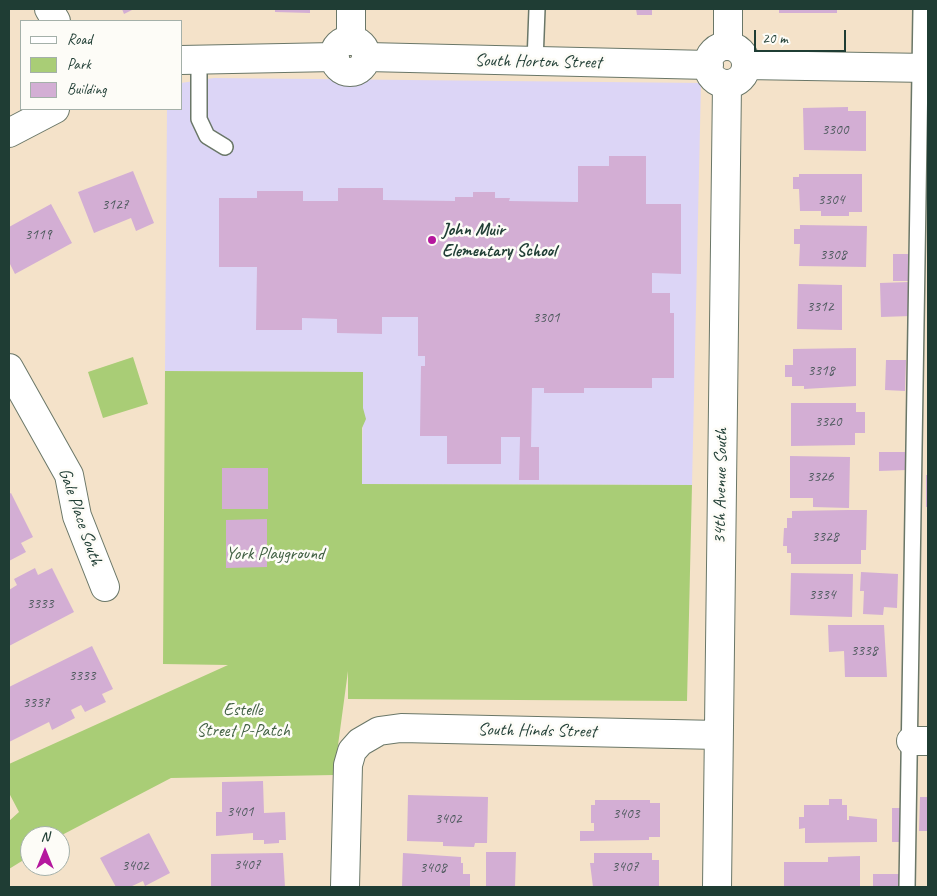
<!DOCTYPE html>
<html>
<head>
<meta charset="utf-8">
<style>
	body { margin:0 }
	#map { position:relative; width:937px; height:896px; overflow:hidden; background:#f4e2c9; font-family:Caveat,sans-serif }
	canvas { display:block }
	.frame { position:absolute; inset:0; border:10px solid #1f3d34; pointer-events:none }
	.legend { position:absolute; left:20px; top:20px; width:162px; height:90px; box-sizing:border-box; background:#fdfcf7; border:1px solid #a4b0a9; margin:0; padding:6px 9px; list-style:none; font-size:15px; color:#1f3d34 }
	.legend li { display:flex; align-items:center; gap:10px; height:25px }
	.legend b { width:25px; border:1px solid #a4b0a9 }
	.north { position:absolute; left:20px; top:826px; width:50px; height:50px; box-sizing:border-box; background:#fdfcf7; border:1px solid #a4b0a9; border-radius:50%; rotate:0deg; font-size:14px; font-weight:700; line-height:20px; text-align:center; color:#1f3d34 }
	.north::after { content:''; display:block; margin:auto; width:18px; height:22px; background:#b5179e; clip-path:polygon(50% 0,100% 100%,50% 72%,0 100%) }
	.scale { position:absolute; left:754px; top:30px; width:92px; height:22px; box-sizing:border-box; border:2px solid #1f3d34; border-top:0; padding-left:6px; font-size:15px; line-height:18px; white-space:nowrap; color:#1f3d34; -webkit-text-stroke:4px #fdfcf7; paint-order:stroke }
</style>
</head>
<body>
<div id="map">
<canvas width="937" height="896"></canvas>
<div class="frame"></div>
<ul class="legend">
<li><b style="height:6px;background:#fff"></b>Road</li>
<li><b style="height:14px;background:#a9cd76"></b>Park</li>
<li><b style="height:14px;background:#d3aed4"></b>Building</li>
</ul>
<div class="north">N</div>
<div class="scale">20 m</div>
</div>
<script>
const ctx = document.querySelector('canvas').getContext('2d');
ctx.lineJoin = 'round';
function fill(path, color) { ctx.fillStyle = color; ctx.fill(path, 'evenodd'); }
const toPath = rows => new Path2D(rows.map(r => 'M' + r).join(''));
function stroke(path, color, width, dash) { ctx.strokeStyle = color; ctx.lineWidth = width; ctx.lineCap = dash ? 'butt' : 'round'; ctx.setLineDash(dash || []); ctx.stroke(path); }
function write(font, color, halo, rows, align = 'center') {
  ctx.font = font + ' Caveat,sans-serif'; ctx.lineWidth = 5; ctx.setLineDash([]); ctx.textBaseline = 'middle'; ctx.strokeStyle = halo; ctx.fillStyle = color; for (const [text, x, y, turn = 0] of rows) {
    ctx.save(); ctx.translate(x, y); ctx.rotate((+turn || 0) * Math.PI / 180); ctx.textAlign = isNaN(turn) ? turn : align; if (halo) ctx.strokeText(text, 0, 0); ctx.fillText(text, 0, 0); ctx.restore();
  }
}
fill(toPath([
	[214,78,701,83,692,485,362,484,363,372,165,371,167,109,181,109,181,83]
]), '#dcd5f6');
fill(toPath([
	[133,357,148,404,103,418,88,372],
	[165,371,363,372,363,408,366,419,362,428,362,484,692,485,687,701,348,699,348,671,334,775,171,778,60,836,30,836,30,856,9,869,9,821,19,812,9,793,9,764,228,665,163,664]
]), '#a9cd76');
fill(toPath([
	[122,9,134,9,124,14],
	[275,9,310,9,310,13,275,12],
	[636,9,652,9,652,15,637,15],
	[779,9,837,9,837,13,779,13],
	[848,107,848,111,866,111,866,151,804,150,803,108],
	[609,156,646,156,646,204,681,204,681,274,652,273,652,293,670,293,670,313,674,313,674,378,652,378,652,388,584,388,584,393,544,393,544,388,532,388,531,447,539,447,539,480,519,480,520,437,501,437,501,464,447,464,447,436,420,436,421,366,425,366,425,356,418,356,418,317,382,317,382,334,337,333,337,319,302,318,302,330,256,330,257,267,219,267,219,198,257,198,257,191,303,191,303,201,338,201,338,188,383,188,383,200,455,201,455,197,473,197,473,192,495,192,495,198,510,198,509,201,578,202,578,166,609,166],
	[133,171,154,223,136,231,131,218,94,233,78,192],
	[799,174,862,174,862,212,849,212,849,216,821,216,821,211,800,211,799,189,793,189,793,177,799,177],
	[51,204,72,243,15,274,9,262,9,227],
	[800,225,867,226,866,267,799,266,800,244,794,244,794,229,800,229],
	[893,254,910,254,910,281,893,281],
	[909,282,911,316,881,317,880,283],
	[798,284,842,285,842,330,797,329],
	[856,348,856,386,804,389,804,386,792,386,792,377,785,377,785,365,793,365,793,349],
	[886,360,906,360,905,391,885,390],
	[791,403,856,403,856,412,865,412,865,433,855,433,855,445,791,446],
	[879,452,906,452,907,470,879,471],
	[790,456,850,457,849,508,813,507,813,498,790,498],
	[222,468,268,468,268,509,222,509],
	[926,475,928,475,928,507,926,507],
	[11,493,33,537,21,543,26,552,9,561,9,494],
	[848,510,867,510,866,550,861,550,861,564,791,564,791,553,787,553,787,546,783,546,784,528,787,528,787,518,792,518,792,511],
	[267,519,267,567,226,568,226,520],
	[35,568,38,575,52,568,74,612,9,646,9,590,17,585,14,579],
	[861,572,898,574,897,608,884,607,883,615,863,614,864,591,860,591],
	[791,573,853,574,852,617,790,615],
	[828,625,884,625,887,677,845,677,844,651,829,652],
	[92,646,113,689,102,694,106,702,85,712,81,705,71,710,75,718,52,730,49,722,9,742,9,687],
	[263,781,264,813,285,812,286,840,279,840,279,843,264,844,264,840,253,840,253,833,216,836,216,812,222,812,222,782],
	[408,795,488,797,487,843,475,843,474,847,443,846,443,842,407,841],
	[920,797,928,797,928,831,919,831],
	[829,799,842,799,842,805,847,805,847,820,849,820,849,816,877,819,877,842,805,843,805,828,799,829,799,817,804,817,804,805,829,805],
	[595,800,650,800,650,803,660,803,660,837,649,837,649,840,580,841,580,831,594,831,594,823,591,823,591,805,595,805],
	[892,808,903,808,902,842,892,842],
	[149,833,170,873,145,886,143,881,130,887,116,887,100,858],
	[486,852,516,852,515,887,486,887],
	[283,853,285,887,211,887,211,854],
	[403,853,461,857,461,863,463,863,463,874,470,874,470,887,402,887],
	[594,853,652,853,652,860,659,860,659,887,593,887,590,863,594,863],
	[860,856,860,887,784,887,784,862,828,862,828,857],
	[873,874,902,874,903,887,873,887]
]), '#d3aed4');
const lane = toPath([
	[199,58,199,119,207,136,225,147],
	[535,62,537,9],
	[907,887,921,9]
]);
const street = toPath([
	[49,9,56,21],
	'334 56a16 16 0 1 1 32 0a16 16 0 1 1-32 0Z',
	[351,41,351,9],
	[728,46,728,9],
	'708 65a19 19 0 1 1 38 0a19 19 0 1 1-38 0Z',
	[367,57,709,65],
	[181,60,335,57],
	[746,65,928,68],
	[9,133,55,109],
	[9,368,69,475,77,516,105,587],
	[911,741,928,741],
	[345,887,348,765,352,751,360,742,379,731,401,728,718,735],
	[717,887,727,84]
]);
stroke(lane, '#6a7768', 18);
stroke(street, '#6a7768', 30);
stroke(lane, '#fff', 15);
stroke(street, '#fff', 28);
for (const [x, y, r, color] of [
	[432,240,5,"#b5179e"]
]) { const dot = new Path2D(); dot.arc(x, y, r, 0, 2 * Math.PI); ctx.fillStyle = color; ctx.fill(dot); stroke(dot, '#fdfcf7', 2); }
write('15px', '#4c595c', null, [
	["3300",835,130],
	["3304",831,200],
	["3127",115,205],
	["3119",38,235],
	["3308",833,255],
	["3312",820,307],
	["3301",546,318],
	["3318",821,371],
	["3320",828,422],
	["3326",820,477],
	["3328",825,537],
	["3334",822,595],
	["3333",40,604],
	["3338",864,651],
	["3333",82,676],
	["3337",36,703],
	["3401",240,812],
	["3403",626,814],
	["3402",448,819],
	["3407",247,865],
	["3402",135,866],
	["3407",625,867],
	["3408",433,868]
]);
write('18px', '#1f3d34', '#fdfcf7', [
	["South Horton Street",538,62,1],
	["34th Avenue South",721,486,-89],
	["Gale Place South",80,517,71],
	["South Hinds Street",537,731,1]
]);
write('bold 18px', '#1f3d34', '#fdfcf7', [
	["John Muir",442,230],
	["Elementary School",442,251]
], 'left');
write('18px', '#426144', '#fdfcf7', [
	["York Playground",275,554],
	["Estelle",243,710],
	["Street P-Patch",243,731]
]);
</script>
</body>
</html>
